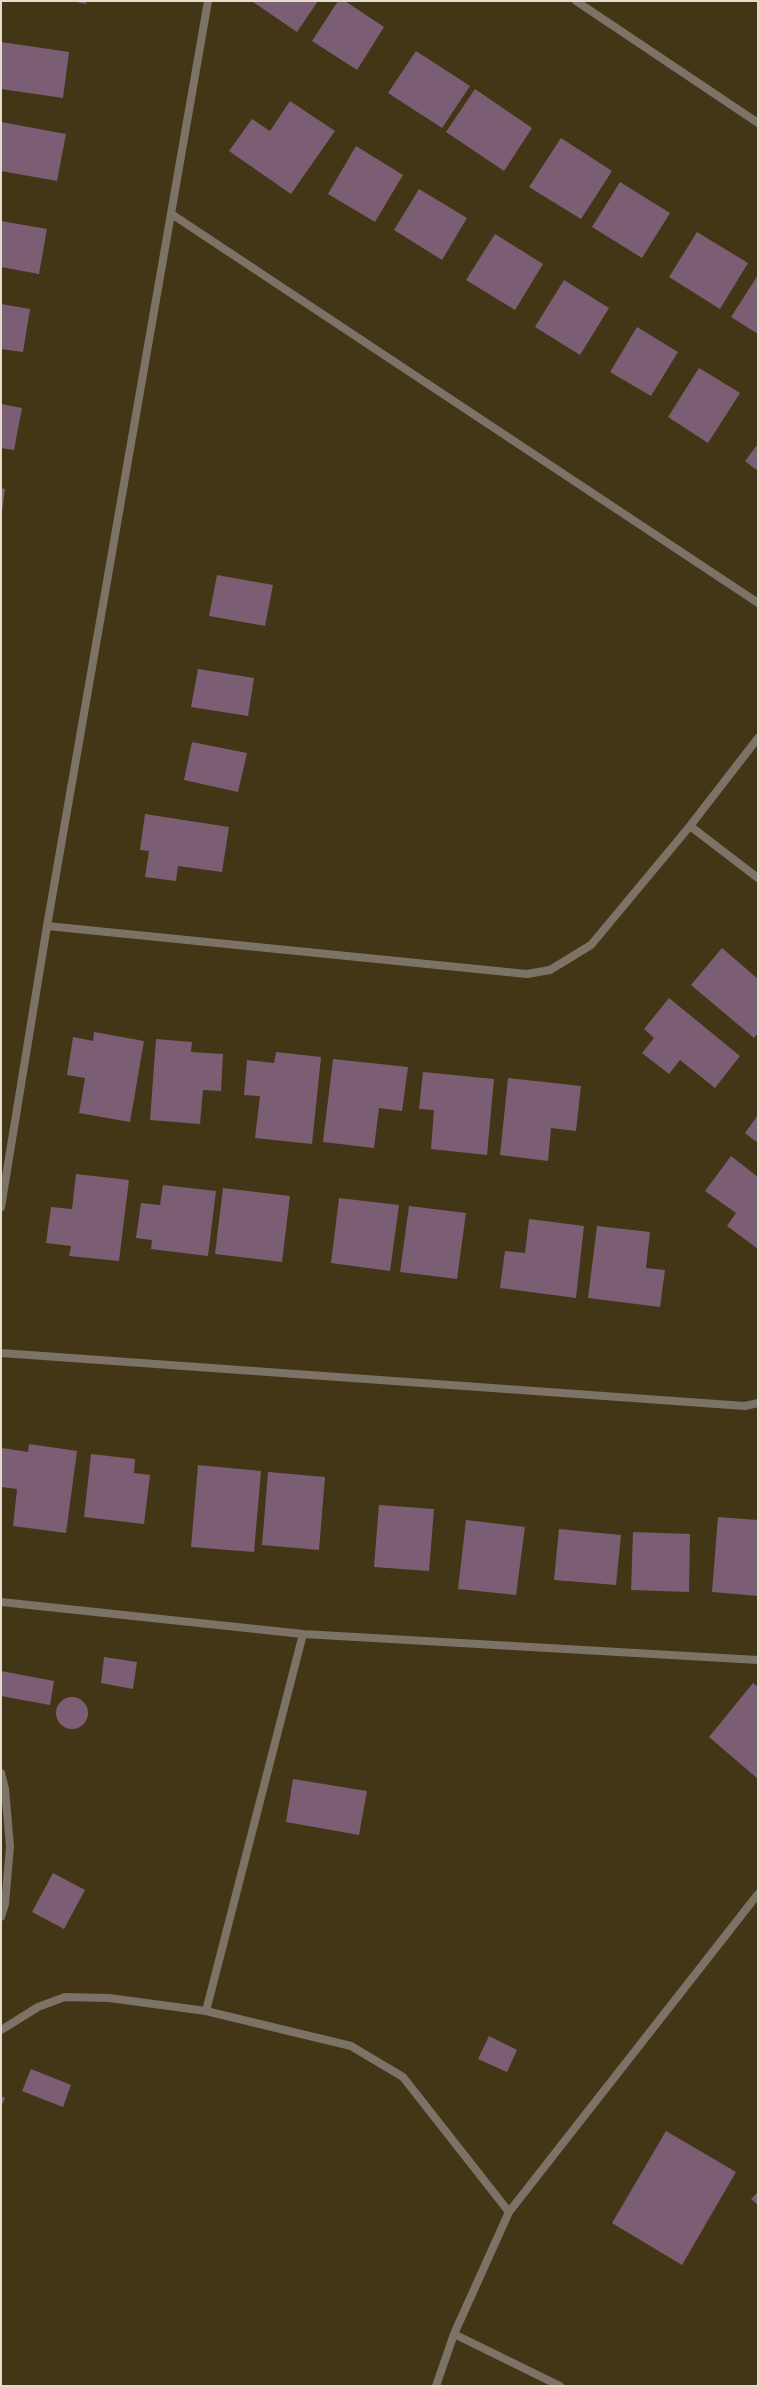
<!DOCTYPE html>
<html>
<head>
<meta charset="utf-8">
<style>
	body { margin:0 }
	#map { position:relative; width:759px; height:2387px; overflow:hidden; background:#423617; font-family:"Source Serif 4",serif }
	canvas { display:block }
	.frame { position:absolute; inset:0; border:2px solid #e4ddcc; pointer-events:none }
</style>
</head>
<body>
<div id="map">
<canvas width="759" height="2387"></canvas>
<div class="frame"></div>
</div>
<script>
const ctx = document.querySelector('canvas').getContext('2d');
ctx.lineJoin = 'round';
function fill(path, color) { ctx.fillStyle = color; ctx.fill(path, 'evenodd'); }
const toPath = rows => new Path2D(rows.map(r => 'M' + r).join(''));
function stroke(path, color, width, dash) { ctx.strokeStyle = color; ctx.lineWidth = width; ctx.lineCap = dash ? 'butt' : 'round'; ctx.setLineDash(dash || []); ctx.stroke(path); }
fill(toPath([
	[72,1,87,1,86,4],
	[254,1,318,1,297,32,253,2],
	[338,1,345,1,384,27,357,70,312,41],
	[1,42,69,52,63,98,1,89],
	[416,51,470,86,442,128,388,93],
	[475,89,532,128,504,171,446,132],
	[290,101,335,131,291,194,229,151,252,119,270,131],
	[1,122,66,134,57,181,1,171],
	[561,138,612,171,581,219,529,187],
	[356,146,403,175,375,222,328,194],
	[620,182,670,213,642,258,592,227],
	[419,189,467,218,442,260,394,230],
	[1,221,47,229,39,274,1,267],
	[697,232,748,263,720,309,669,277],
	[495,234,543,264,515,310,466,280],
	[758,275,758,334,731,317],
	[564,280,609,308,580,355,535,327],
	[1,304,30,309,23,352,1,349],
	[637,327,678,352,651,396,610,372],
	[699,368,740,393,708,443,668,417],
	[1,404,22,408,14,450,1,448],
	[758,444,758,471,745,461],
	[1,488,5,489,2,512,1,512],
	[217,575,273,585,265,626,209,616],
	[198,669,254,678,248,716,191,707],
	[192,742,247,753,238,792,184,780],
	[145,814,229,827,222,872,178,866,176,881,145,877,149,851,140,850],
	[722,948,758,979,758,1033,754,1038,691,985],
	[669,998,740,1056,715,1088,680,1060,669,1074,642,1053,654,1038,644,1029],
	[94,1032,144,1041,130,1122,79,1113,85,1078,67,1075,73,1037,93,1041],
	[156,1039,192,1042,191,1052,223,1054,221,1091,203,1090,200,1124,150,1120],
	[276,1052,321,1057,312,1144,255,1138,260,1096,244,1095,247,1060,274,1063],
	[333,1059,408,1067,402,1111,379,1108,374,1148,323,1142],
	[423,1072,494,1079,487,1155,431,1149,434,1110,419,1109],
	[508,1078,581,1086,576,1131,551,1128,548,1161,500,1155],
	[758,1115,758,1143,745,1133],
	[731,1156,758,1177,758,1249,727,1226,736,1213,705,1191],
	[76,1174,129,1180,119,1261,69,1256,71,1246,46,1243,51,1207,72,1209],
	[163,1185,216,1191,208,1256,151,1249,152,1240,136,1238,141,1203,160,1205],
	[223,1188,290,1196,282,1262,215,1254],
	[339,1198,399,1205,390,1271,331,1263],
	[409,1206,466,1213,457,1279,400,1272],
	[529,1219,584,1226,576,1298,500,1288,505,1251,525,1253],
	[597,1226,650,1232,646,1268,665,1270,660,1307,588,1298],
	[29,1444,77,1451,66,1533,13,1526,17,1489,1,1487,2,1448,28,1452],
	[91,1454,135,1459,134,1473,150,1475,144,1524,84,1517],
	[198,1465,261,1471,254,1552,191,1547],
	[268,1472,325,1477,319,1550,262,1545],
	[379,1505,434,1509,429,1571,374,1567],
	[718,1517,758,1520,758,1596,712,1592],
	[466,1520,525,1527,516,1595,458,1589],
	[559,1529,621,1535,616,1585,554,1580],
	[633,1532,690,1534,689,1592,631,1590],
	[104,1657,137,1662,133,1689,101,1683],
	[1,1671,54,1681,50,1705,1,1696],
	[753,1683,758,1687,758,1779,709,1737],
	'56 1713a16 16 0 1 1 32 0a16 16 0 1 1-32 0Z',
	[293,1779,367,1791,359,1835,286,1822],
	[53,1873,85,1890,64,1929,32,1912],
	[489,2036,517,2050,507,2072,478,2059],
	[31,2069,71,2085,63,2107,22,2091],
	[1,2096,5,2098,1,2107],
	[666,2131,736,2172,682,2265,612,2223],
	[758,2192,758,2205,751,2199]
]), '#7b5e73');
stroke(toPath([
	[576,1,758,123],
	[173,215,758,603],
	[690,826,758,878],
	[47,926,527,974,550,970,591,945,690,826,758,738],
	[1,1207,47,926,208,1],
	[1,1353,745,1406,758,1403],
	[1,1602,303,1634,758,1660],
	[1,1773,5,1789,10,1846,5,1904,1,1917],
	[206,2011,303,1634],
	[1,2030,38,2007,65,1997,109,1998,206,2011,351,2046,403,2077,509,2212],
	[454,2334,560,2386],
	[436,2386,454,2334,509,2212,758,1894]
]), '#7d7266', 8);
</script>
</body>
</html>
